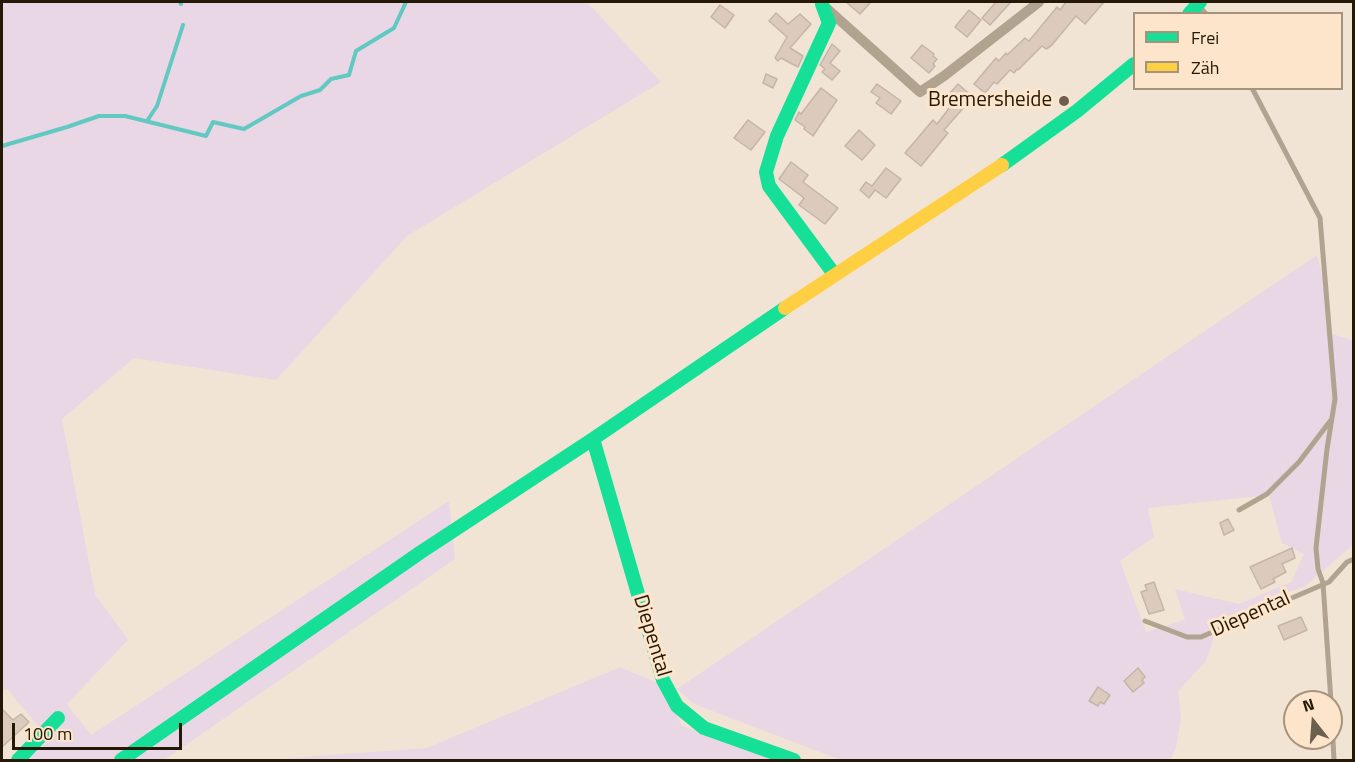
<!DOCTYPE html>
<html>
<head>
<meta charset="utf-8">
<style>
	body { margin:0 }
	#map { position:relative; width:1355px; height:762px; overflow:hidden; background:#f1e4d5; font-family:"Titillium Web",sans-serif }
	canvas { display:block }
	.frame { position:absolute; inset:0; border:3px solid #251806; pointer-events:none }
	.legend { position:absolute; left:1133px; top:12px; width:210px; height:78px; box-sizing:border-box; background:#fce5ca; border:2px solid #a6937c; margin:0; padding:8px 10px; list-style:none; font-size:18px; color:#251806 }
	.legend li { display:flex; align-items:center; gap:12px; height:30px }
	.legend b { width:30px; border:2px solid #a6937c }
	.north { position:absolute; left:1283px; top:690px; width:60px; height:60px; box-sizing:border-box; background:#fce5ca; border:2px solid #a6937c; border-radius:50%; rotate:343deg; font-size:16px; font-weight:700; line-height:24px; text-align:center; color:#251806 }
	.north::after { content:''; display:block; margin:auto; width:21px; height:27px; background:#6c5f4e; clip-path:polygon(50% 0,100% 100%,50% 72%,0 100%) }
	.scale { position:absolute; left:12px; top:723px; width:170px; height:27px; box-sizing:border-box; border:3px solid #251806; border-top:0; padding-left:8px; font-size:18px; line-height:21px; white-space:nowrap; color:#251806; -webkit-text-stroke:4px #fce5ca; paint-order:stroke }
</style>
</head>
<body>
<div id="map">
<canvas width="1355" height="762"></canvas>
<div class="frame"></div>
<ul class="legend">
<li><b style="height:8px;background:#16e098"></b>Frei</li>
<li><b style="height:8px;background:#ffcf43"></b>Zäh</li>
</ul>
<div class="north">N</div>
<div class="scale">100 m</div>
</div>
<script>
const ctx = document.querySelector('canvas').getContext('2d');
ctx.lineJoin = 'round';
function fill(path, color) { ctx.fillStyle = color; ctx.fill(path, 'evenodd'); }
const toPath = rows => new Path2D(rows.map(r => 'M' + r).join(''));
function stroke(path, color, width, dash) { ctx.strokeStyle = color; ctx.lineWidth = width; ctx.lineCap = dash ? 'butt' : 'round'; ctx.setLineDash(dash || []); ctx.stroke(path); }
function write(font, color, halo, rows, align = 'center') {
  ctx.font = font + ' "Titillium Web",sans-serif'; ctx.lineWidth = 6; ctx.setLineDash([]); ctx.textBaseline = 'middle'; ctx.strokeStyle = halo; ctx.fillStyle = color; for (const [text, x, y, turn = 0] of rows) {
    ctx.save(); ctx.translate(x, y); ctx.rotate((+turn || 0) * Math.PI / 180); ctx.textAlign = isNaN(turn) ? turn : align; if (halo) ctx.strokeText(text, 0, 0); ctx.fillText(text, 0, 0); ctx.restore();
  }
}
fill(toPath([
	[2,2,587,2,661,82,407,236,276,380,134,358,62,419,95,594,128,640,67,704,91,735,449,501,455,559,164,760,25,760,52,725,38,726,8,690,2,690],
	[1317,255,1327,296,1332,334,1353,340,1353,545,1304,587,1282,594,1219,622,1206,661,1178,691,1181,718,1176,748,1170,760,841,760,694,704,677,689],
	[1269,495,1282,543,1304,554,1291,582,1239,604,1175,589,1185,620,1146,632,1120,561,1154,537,1148,508],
	[620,667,662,685,682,726,780,760,283,760,290,758,427,748]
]), '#e9d7e5');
stroke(toPath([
	[180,2,181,4],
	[147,121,157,106,183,25],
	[2,146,67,127,99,116,125,116,206,136,213,122,244,129,301,96,320,90,331,79,349,75,356,51,394,28,406,2]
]), '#61c9c2', 4);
const building = toPath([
	[846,2,871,2,860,14,846,2],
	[996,2,1011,2,990,25,982,18,996,2],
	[1066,2,1104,2,1085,24,1076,16,1051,46,1046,49,1042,46,1018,70,1017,69,1014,73,1010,70,997,84,994,82,985,93,974,84,996,58,999,61,1006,53,1007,55,1025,38,1029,41,1057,7,1060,10,1066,2],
	[720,5,734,15,725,28,711,17,720,5],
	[969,10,981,20,967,37,955,27,969,10],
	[776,13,788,24,800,14,811,24,790,48,803,56,798,67,781,58,778,61,775,58,787,37,769,21,776,13],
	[832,44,840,51,830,63,840,71,832,80,822,72,825,69,820,65,832,44],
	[922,45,934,54,933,56,937,59,933,64,935,66,929,73,911,58,922,45],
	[766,74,777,79,773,88,763,83,766,74],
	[877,84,901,101,891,114,876,103,880,98,871,92,877,84],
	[958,84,973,97,944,130,948,133,921,166,905,153,933,120,937,124,950,107,943,101,958,84],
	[821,88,837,100,813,136,804,129,805,127,795,120,799,112,801,114,821,88],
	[748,120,765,132,751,150,734,138,748,120],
	[859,130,875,145,862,160,845,146,859,130],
	[791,162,808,175,803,182,838,208,825,224,799,205,804,198,779,179,791,162],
	[886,168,901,179,886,198,875,190,869,198,860,190,866,182,872,186,886,168],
	[1228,519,1234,530,1224,535,1220,523,1228,519],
	[1292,548,1295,558,1282,564,1286,572,1273,579,1275,582,1261,589,1250,567,1292,548],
	[1154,582,1164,610,1149,614,1141,592,1147,590,1145,585,1154,582],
	[1301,617,1307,630,1284,640,1278,626,1301,617],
	[1138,668,1145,677,1142,680,1144,683,1133,692,1124,681,1138,668],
	[1098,687,1110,695,1104,704,1100,702,1098,706,1089,701,1098,687],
	[2,709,13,720,21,714,29,722,2,747,2,709]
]);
fill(building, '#dccbbd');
stroke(building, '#c4b5a8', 1.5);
stroke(toPath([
	[1199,6,1206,14],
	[1252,88,1320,218,1335,399,1327,449,1316,548,1318,569,1323,583,1331,702],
	[1239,510,1267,494,1299,462,1331,420],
	[1145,621,1187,637,1201,637,1329,582,1347,562,1354,559],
	[1331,703,1334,760]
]), '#b1a38f', 5);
stroke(toPath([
	[824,6,920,92,944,76,1039,2]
]), '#b1a38f', 10);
stroke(toPath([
	[822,4,829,23,777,136,766,172,769,186,834,274],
	[1189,14,1200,2],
	[1002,165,1077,111,1134,64],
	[593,439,663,680,677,706,704,728,794,760],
	[18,760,58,718],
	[121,760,421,552,593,439,785,308]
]), '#16e098', 14);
stroke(toPath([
	[785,308,1002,165]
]), '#ffcf43', 14);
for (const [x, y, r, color] of [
	[1064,101,6,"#6c5f4e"]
]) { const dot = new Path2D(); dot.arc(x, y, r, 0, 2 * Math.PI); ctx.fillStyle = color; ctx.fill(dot); stroke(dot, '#fce5ca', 2); }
write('21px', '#251806', '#fce5ca', [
	["Bremersheide",1052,101]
], 'right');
write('21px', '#251806', '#fce5ca', [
	["Diepental",1251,615,-24],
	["Diepental",651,636,73]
]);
</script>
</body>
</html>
